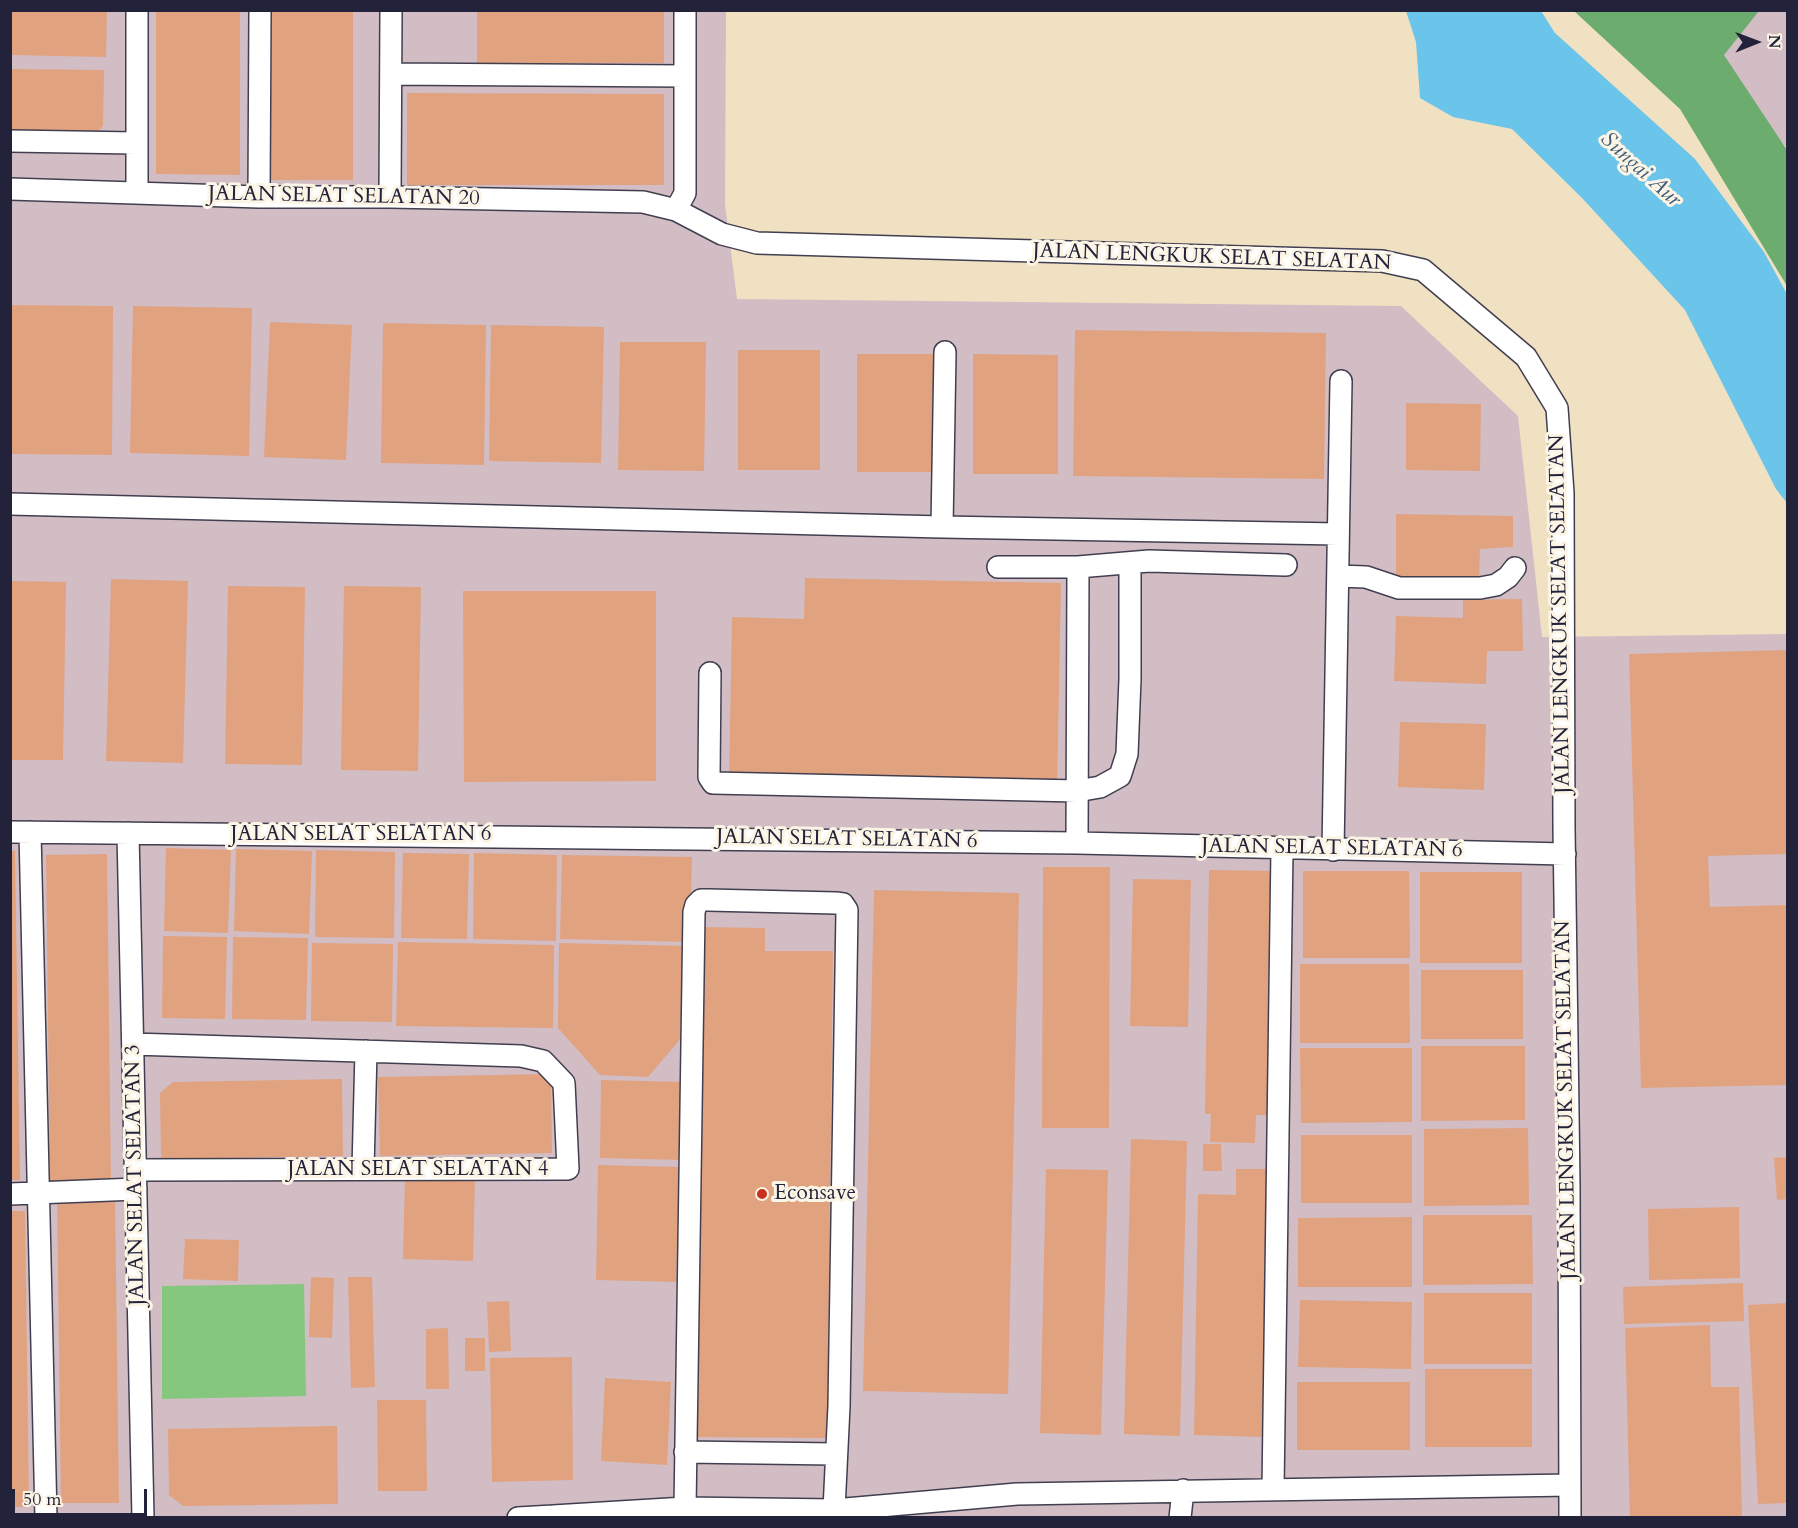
<!DOCTYPE html>
<html>
<head>
<meta charset="utf-8">
<style>
	body { margin:0 }
	#map { position:relative; width:1798px; height:1528px; overflow:hidden; background:#f0e1c2; font-family:Cardo,serif }
	canvas { display:block }
	.frame { position:absolute; inset:0; border:12px solid #22223b; pointer-events:none }
	.north { position:absolute; left:1726px; top:12px; width:60px; height:60px; -webkit-text-stroke:4px #fcf5e5; paint-order:stroke; rotate:89deg; font-size:16px; font-weight:700; line-height:24px; text-align:center; color:#22223b }
	.north::after { content:''; display:block; margin:auto; width:21px; height:27px; background:#22223b; clip-path:polygon(50% 0,100% 100%,50% 72%,0 100%) }
	.scale { position:absolute; left:12px; top:1489px; width:135px; height:27px; box-sizing:border-box; border:3px solid #22223b; border-top:0; padding-left:8px; font-size:18px; line-height:21px; white-space:nowrap; color:#22223b; -webkit-text-stroke:4px #fcf5e5; paint-order:stroke }
</style>
</head>
<body>
<div id="map">
<canvas width="1798" height="1528"></canvas>
<div class="frame"></div>
<div class="north">N</div>
<div class="scale">50 m</div>
</div>
<script>
const ctx = document.querySelector('canvas').getContext('2d');
ctx.lineJoin = 'round';
function fill(path, color) { ctx.fillStyle = color; ctx.fill(path, 'evenodd'); }
const toPath = rows => new Path2D(rows.map(r => 'M' + r).join(''));
function stroke(path, color, width, dash) { ctx.strokeStyle = color; ctx.lineWidth = width; ctx.lineCap = dash ? 'butt' : 'round'; ctx.setLineDash(dash || []); ctx.stroke(path); }
function write(font, color, halo, rows, align = 'center') {
  ctx.font = font + ' Cardo,serif'; ctx.lineWidth = 6; ctx.setLineDash([]); ctx.textBaseline = 'middle'; ctx.strokeStyle = halo; ctx.fillStyle = color; for (const [text, x, y, turn = 0] of rows) {
    ctx.save(); ctx.translate(x, y); ctx.rotate((+turn || 0) * Math.PI / 180); ctx.textAlign = isNaN(turn) ? turn : align; if (halo) ctx.strokeText(text, 0, 0); ctx.fillText(text, 0, 0); ctx.restore();
  }
}
fill(toPath([
	[10,11,726,11,725,204,737,299,1401,306,1518,416,1542,637,1787,634,1787,1517,11,1517],
	[1666,11,1787,11,1787,148]
]), '#d2bdc5');
fill(toPath([
	[304,1284,306,1396,162,1399,162,1286]
]), '#86c77f');
fill(toPath([
	[1574,11,1759,11,1724,55,1787,150,1787,286,1680,109]
]), '#6cac6e');
fill(toPath([
	[1406,11,1541,11,1555,33,1695,159,1764,252,1787,294,1787,503,1776,489,1685,310,1583,199,1512,129,1453,117,1420,98,1416,42]
]), '#6bc4e9');
fill(toPath([
	[10,10,107,10,106,57,10,55],
	[156,10,240,10,240,175,156,174],
	[271,10,353,10,353,180,271,180],
	[477,10,664,10,664,63,477,63],
	[10,69,104,70,103,126,90,139,10,138],
	[407,93,664,94,664,185,407,185],
	[10,305,113,306,112,455,10,454],
	[133,306,252,308,249,456,130,453],
	[270,322,352,325,346,460,264,457],
	[383,323,486,325,484,465,381,463],
	[491,325,604,327,601,463,489,461],
	[1075,330,1326,333,1324,479,1073,476],
	[620,342,706,342,704,471,618,470],
	[738,350,820,350,820,470,738,470],
	[857,354,936,354,936,472,857,472],
	[973,354,1058,355,1058,474,973,474],
	[1406,403,1481,404,1480,471,1406,470],
	[1396,514,1513,516,1513,547,1480,549,1479,582,1396,583],
	[805,578,1061,583,1057,786,729,780,732,617,804,619],
	[111,579,188,581,183,763,106,761],
	[10,581,66,582,63,760,10,760],
	[228,586,305,587,302,765,225,764],
	[344,586,421,587,418,771,341,770],
	[463,591,656,591,656,781,464,782],
	[1522,599,1523,651,1487,651,1486,684,1394,681,1396,616,1463,618,1463,600],
	[1788,650,1788,854,1708,856,1710,907,1788,905,1788,1085,1641,1088,1629,654],
	[1400,722,1486,724,1484,790,1398,787],
	[166,848,231,850,228,933,164,931],
	[236,849,312,851,309,934,234,931],
	[316,850,395,852,394,938,315,937],
	[10,851,15,851,20,1180,10,1180],
	[403,853,469,854,467,939,401,938],
	[474,853,557,855,556,941,473,939],
	[107,854,111,1181,50,1181,46,855],
	[562,855,692,857,690,942,560,939],
	[1043,867,1110,867,1109,1128,1042,1128],
	[1209,870,1275,871,1271,1115,1256,1115,1255,1143,1210,1142,1211,1114,1205,1114],
	[1303,871,1409,871,1410,958,1303,958],
	[1420,872,1522,872,1522,963,1420,963],
	[1133,879,1191,880,1188,1027,1130,1026],
	[874,890,1019,893,1008,1394,863,1391],
	[698,927,765,928,765,951,833,951,827,1438,692,1437],
	[163,936,227,937,225,1019,162,1018],
	[233,937,308,938,306,1020,232,1019],
	[398,942,554,945,553,1028,396,1026],
	[312,943,393,944,392,1022,311,1021],
	[559,943,688,946,687,1031,648,1077,600,1075,558,1028],
	[1300,964,1409,964,1410,1043,1300,1043],
	[1421,970,1523,970,1523,1039,1421,1039],
	[1421,1046,1525,1046,1525,1120,1421,1121],
	[1300,1048,1412,1048,1412,1122,1301,1123],
	[551,1074,552,1153,380,1156,378,1077],
	[342,1079,343,1156,161,1159,160,1093,173,1082],
	[601,1080,683,1082,682,1160,600,1158],
	[1528,1128,1529,1205,1424,1206,1424,1129],
	[1301,1135,1412,1135,1412,1203,1301,1203],
	[1131,1139,1187,1141,1180,1436,1124,1434],
	[1203,1144,1221,1144,1222,1171,1203,1171],
	[1788,1157,1788,1199,1777,1200,1774,1158],
	[598,1165,679,1167,676,1282,596,1280],
	[1046,1169,1108,1170,1101,1435,1040,1433],
	[1236,1169,1270,1169,1265,1437,1194,1435,1198,1194,1236,1195],
	[405,1175,475,1177,473,1261,403,1259],
	[115,1198,119,1503,61,1503,57,1199],
	[1739,1207,1740,1278,1649,1280,1648,1209],
	[10,1211,25,1211,29,1507,10,1507],
	[1423,1215,1532,1215,1533,1284,1423,1285],
	[1412,1217,1412,1287,1298,1287,1298,1218],
	[185,1239,239,1240,238,1281,183,1279],
	[311,1277,334,1278,332,1338,309,1337],
	[348,1277,372,1277,375,1387,351,1388],
	[1743,1283,1744,1321,1624,1324,1623,1287],
	[1424,1293,1532,1293,1532,1364,1424,1364],
	[1300,1300,1412,1302,1411,1369,1298,1367],
	[509,1301,511,1351,489,1352,487,1302],
	[1788,1303,1788,1503,1758,1504,1748,1305],
	[1710,1325,1711,1387,1739,1387,1742,1518,1630,1518,1625,1328],
	[448,1328,449,1389,426,1389,426,1329],
	[465,1338,485,1338,485,1371,465,1371],
	[572,1357,573,1480,492,1482,490,1358],
	[1425,1369,1532,1369,1532,1447,1425,1447],
	[605,1378,671,1382,667,1465,601,1461],
	[1297,1382,1410,1382,1410,1450,1297,1450],
	[377,1400,426,1400,427,1491,378,1491],
	[337,1426,338,1504,183,1506,169,1495,168,1429]
]), '#e1a280');
const minor = toPath([
	[391,74,685,76],
	[10,141,135,143],
	[10,189,259,197,390,197,643,202,676,210,722,234,757,243,1382,261,1423,270,1526,357,1557,408,1563,493,1564,828,1569,1184,1570,1518],
	[137,192,137,10],
	[259,197,260,10],
	[390,197,391,10],
	[676,210,685,193,685,10],
	[10,504,942,527,1338,534],
	[942,527,945,352],
	[998,567,1078,567,1149,561,1286,565],
	[1338,576,1366,577,1399,588,1480,588,1496,585,1508,577,1515,568],
	[710,673,709,777,713,783,1077,791,1100,787,1120,776,1127,754,1130,679,1130,563],
	[10,832,1077,843,1565,854],
	[30,832,46,1518],
	[128,833,143,1518],
	[1077,843,1078,567],
	[1333,850,1341,381],
	[133,1044,521,1056,543,1061,564,1083,568,1169,135,1170],
	[363,1169,366,1051],
	[10,1194,136,1189],
	[685,1452,835,1454],
	[1273,1489,1282,849],
	[685,1508,694,912,696,905,701,900,708,900,836,903,843,904,847,910,839,1406,834,1510],
	[553,1516,685,1508,834,1510,1017,1494,1570,1485],
	[518,1518,553,1516,553,1518],
	[1180,1518,1183,1490]
]);
stroke(minor, '#413f4f', 24);
stroke(minor, '#fff', 21);
for (const [x, y, r, color] of [
	[762,1194,6,"#c8321e"]
]) { const dot = new Path2D(); dot.arc(x, y, r, 0, 2 * Math.PI); ctx.fillStyle = color; ctx.fill(dot); stroke(dot, '#fcf5e5', 2); }
write('21px', '#22223b', '#fcf5e5', [
	["JALAN SELAT SELATAN 20",344,197,1],
	["JALAN LENGKUK SELAT SELATAN",1212,258,2],
	["JALAN LENGKUK SELAT SELATAN",1561,614,-91],
	["JALAN SELAT SELATAN 6",361,835],
	["JALAN SELAT SELATAN 6",847,840,1],
	["JALAN SELAT SELATAN 6",1332,849,1],
	["JALAN LENGKUK SELAT SELATAN",1567,1100,-91],
	["JALAN SELAT SELATAN 4",418,1170],
	["JALAN SELAT SELATAN 3",136,1175,-91]
]);
write('21px', '#22223b', '#fcf5e5', [
	["Econsave",774,1194]
], 'left');
write('italic 22px', '#3c5b78', '#fcf5e5', [
	["Sungai Aur",1640,170,42]
]);
</script>
</body>
</html>
